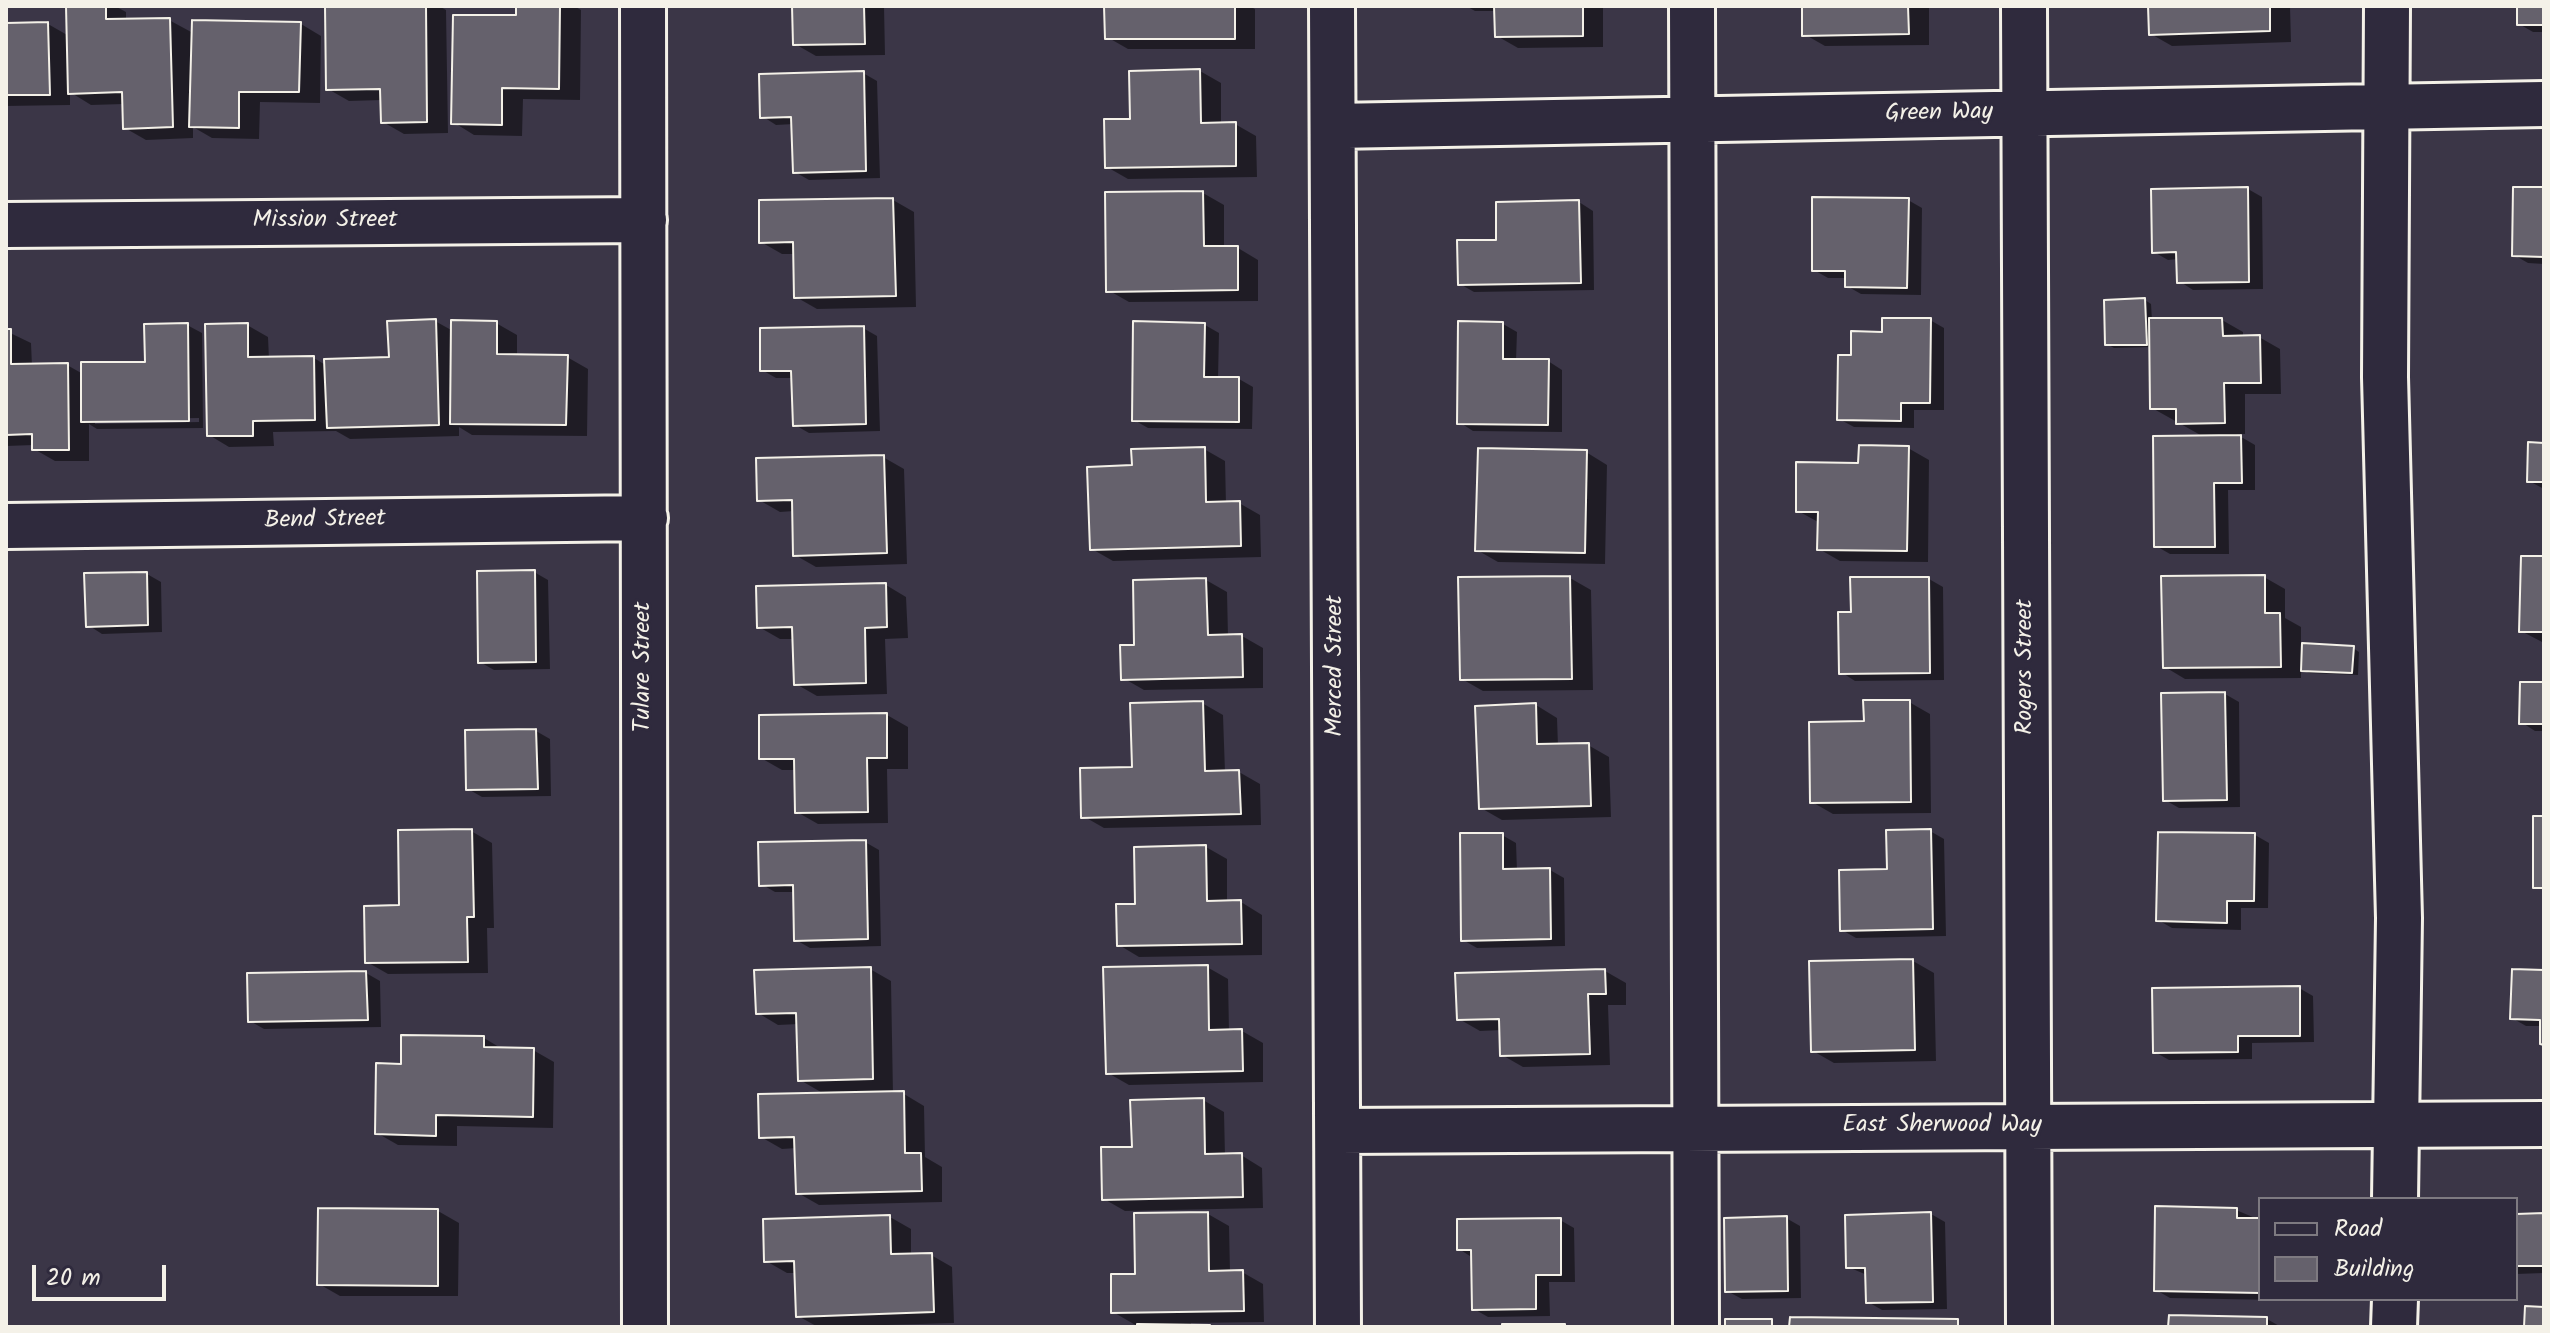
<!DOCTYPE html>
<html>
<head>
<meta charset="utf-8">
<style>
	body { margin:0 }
	#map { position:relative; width:2550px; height:1333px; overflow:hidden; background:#3b3647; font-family:Kalam,sans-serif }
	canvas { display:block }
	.frame { position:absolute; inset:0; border:8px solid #f4f1e8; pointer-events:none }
	.legend { position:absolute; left:2258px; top:1197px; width:260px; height:104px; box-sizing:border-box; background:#2f2a3d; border:2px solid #7e7a81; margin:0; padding:10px 14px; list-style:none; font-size:24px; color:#f4f1e8 }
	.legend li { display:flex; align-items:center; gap:16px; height:40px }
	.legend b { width:40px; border:2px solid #7e7a81 }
	.scale { position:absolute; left:32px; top:1265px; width:134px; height:36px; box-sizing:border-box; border:4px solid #f4f1e8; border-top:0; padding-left:10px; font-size:24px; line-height:28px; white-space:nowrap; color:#f4f1e8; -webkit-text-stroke:6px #2f2a3d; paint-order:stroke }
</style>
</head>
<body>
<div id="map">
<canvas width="2550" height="1333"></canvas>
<div class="frame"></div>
<ul class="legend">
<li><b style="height:10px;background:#2f2a3d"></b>Road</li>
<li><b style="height:22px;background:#65616c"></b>Building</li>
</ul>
<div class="scale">20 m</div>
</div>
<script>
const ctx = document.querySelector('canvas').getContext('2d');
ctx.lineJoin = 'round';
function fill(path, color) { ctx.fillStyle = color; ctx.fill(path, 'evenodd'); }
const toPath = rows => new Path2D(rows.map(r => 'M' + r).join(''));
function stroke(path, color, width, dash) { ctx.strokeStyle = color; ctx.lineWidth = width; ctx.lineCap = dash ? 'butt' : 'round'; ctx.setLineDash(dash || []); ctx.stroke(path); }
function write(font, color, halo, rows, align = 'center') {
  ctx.font = font + ' Kalam,sans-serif'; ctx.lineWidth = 6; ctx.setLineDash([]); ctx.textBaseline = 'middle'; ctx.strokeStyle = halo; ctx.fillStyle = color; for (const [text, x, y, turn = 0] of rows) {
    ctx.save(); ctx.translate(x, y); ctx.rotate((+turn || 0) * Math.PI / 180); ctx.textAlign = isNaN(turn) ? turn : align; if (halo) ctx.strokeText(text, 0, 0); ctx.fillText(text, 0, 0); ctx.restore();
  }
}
fill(toPath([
	[68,6,115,6,126,12,126,21,169,20,193,33,301,24,321,36,320,103,260,102,259,139,212,138,193,127,193,138,146,140,125,128,124,104,91,105,70,92,70,105,6,106,6,25,48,24,69,36],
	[327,6,439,6,446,10,448,133,404,134,383,122,382,100,349,101,328,89],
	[518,6,574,6,581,10,580,100,523,99,522,136,474,135,453,122,518,17],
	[794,6,884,6,885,55,816,56,795,44],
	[1106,6,1249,6,1255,9,1255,49,1128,49,1107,37],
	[1466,6,1603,6,1603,47,1518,48,1497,36,1497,11,1475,11],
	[1804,6,1929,6,1929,45,1825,46,1804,34],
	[2150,6,2290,6,2291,42,2172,46,2151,34],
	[2519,6,2544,6,2544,32,2533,32,2519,24],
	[1200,71,1221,83,1221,124,1235,124,1256,136,1257,177,1128,179,1107,167,1132,121],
	[863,73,877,81,880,178,809,180,795,172,794,124,776,125,762,116],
	[2248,189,2262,197,2263,289,2193,290,2179,281,2178,259,2168,260,2154,252],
	[2544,189,2544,264,2528,263,2514,255],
	[1203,193,1224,205,1224,248,1238,248,1258,260,1258,301,1129,302,1108,290],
	[893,200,914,212,916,307,817,309,796,297,796,254,782,254,761,242],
	[1908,200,1922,208,1921,295,1861,294,1847,286,1847,278,1828,278,1814,270],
	[1579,202,1593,211,1594,290,1474,292,1460,284,1498,242],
	[2145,300,2151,304,2152,320,2222,320,2243,332,2243,337,2259,337,2280,349,2281,394,2245,394,2245,434,2236,434,2255,445,2255,490,2228,490,2229,554,2170,554,2156,546,2204,437,2152,408,2151,347,2114,348,2107,344],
	[1930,320,1944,328,1944,410,1914,410,1914,428,1854,427,1839,419,1853,357,1884,334],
	[435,321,453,331,496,323,517,335,517,356,567,357,588,369,587,436,472,435,459,427,459,436,350,439,336,431,273,432,274,446,229,447,209,435,247,325,268,337,269,359,314,358,327,366,391,359],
	[1503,324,1517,332,1516,361,1548,361,1562,370,1562,432,1473,431,1459,422],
	[187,325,202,333,203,428,97,429,89,424,89,461,55,461,34,449,34,445,6,446,6,331,31,343,32,366,67,365,83,374,147,364],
	[199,418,199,422,95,424,95,420],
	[1205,325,1219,333,1218,379,1239,379,1253,387,1252,429,1148,428,1134,420],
	[863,328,877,336,880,431,809,433,795,425,794,378,776,378,762,370],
	[2544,445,2544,489,2529,481],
	[1908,448,1929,460,1928,562,1840,561,1819,549,1820,523,1798,511],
	[1204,449,1225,461,1226,504,1239,503,1260,515,1261,557,1113,561,1092,549,1134,467],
	[1586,452,1607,465,1605,564,1498,562,1477,550],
	[883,457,904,469,907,564,816,567,795,555,794,511,780,512,759,500],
	[2544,558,2544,643,2521,631],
	[534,572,548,580,550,669,494,670,480,662],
	[147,574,161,582,162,632,102,634,88,625],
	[2264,577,2285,589,2285,618,2301,627,2301,645,2353,648,2359,652,2358,675,2309,673,2301,669,2301,678,2185,679,2165,667],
	[1570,578,1591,590,1593,690,1483,691,1462,679],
	[1929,579,1943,587,1944,680,1855,681,1841,672,1853,614],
	[1206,580,1227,592,1228,636,1242,636,1263,648,1263,688,1144,690,1123,678,1136,646],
	[886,585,906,597,908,638,885,639,887,694,817,696,796,684,794,639,780,639,759,627],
	[2544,684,2544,731,2535,731,2521,722],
	[2225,694,2239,702,2240,807,2179,808,2165,800],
	[1909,702,1930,714,1931,813,1833,814,1812,802],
	[1202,703,1223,715,1225,772,1239,772,1260,784,1261,825,1104,828,1083,816],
	[1536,705,1557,718,1558,746,1588,745,1609,757,1611,817,1502,820,1481,808],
	[887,715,908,727,908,769,887,769,888,823,818,824,797,812,797,770,782,770,761,758],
	[536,731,550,739,551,796,482,797,468,789],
	[471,831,492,843,494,928,487,928,488,973,388,974,367,962,401,907],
	[1930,831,1944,839,1946,936,1856,938,1842,930,1889,871],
	[1502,835,1516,843,1517,871,1550,870,1564,878,1565,946,1477,948,1463,940],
	[2255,835,2269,843,2268,908,2241,908,2241,930,2172,928,2158,920],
	[865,842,879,850,881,946,810,948,796,940,795,892,775,892,761,884],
	[1206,847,1227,859,1227,903,1241,902,1262,915,1262,955,1139,957,1119,945,1137,906],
	[1913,961,1934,973,1936,1061,1834,1063,1813,1051],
	[1207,967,1228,979,1229,1031,1242,1031,1263,1043,1263,1082,1129,1085,1108,1073],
	[870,969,891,981,893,1094,904,1094,924,1106,925,1157,942,1167,942,1202,819,1205,798,1193,797,1148,782,1149,761,1137,826,1095,800,1080,799,1024,778,1025,758,1013],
	[1605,971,1626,983,1626,1005,1608,1005,1610,1065,1523,1067,1502,1055,1502,1030,1480,1031,1459,1019],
	[2544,972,2544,1045,2542,1026,2526,1026,2512,1018],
	[366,973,380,981,381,1027,264,1029,250,1021],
	[2299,988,2313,996,2314,1042,2252,1043,2252,1059,2169,1060,2155,1052],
	[484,1038,504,1050,533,1050,554,1062,553,1128,457,1126,457,1146,398,1145,377,1133,403,1066],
	[1203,1100,1224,1112,1225,1156,1241,1155,1262,1168,1263,1208,1125,1211,1104,1199,1134,1149],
	[2236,1210,2260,1220,2260,1299,2277,1300,2170,1298,2156,1290],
	[438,1211,459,1223,458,1296,340,1296,319,1284],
	[1208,1214,1229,1226,1230,1272,1242,1272,1263,1284,1264,1322,1191,1323,1191,1327,1207,1327,1139,1327,1113,1312,1137,1276],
	[1931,1214,1945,1222,1947,1309,1882,1310,1868,1302,1867,1275,1848,1267],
	[2544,1215,2544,1273,2516,1274,2516,1216],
	[890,1217,911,1229,911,1255,931,1255,952,1267,954,1323,818,1327,798,1316,797,1273,787,1273,766,1261],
	[1786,1218,1800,1226,1801,1298,1742,1299,1727,1291],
	[1560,1220,1574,1228,1575,1282,1549,1282,1550,1316,1488,1317,1474,1309,1473,1258,1459,1249],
	[2267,1319,2281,1327,2170,1327]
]), '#0007');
const building = toPath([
	[66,6,106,6,106,19,170,18,173,127,123,129,122,92,68,94,66,6],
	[325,6,426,6,427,122,381,123,380,89,326,90,325,6],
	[516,6,560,6,559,89,502,88,502,125,451,124,453,15,516,15,516,6],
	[792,6,864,6,865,44,793,45,792,6],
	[1104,6,1235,6,1235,39,1105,39,1104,6],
	[1494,6,1583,6,1583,36,1495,37,1494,6],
	[1802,6,1908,6,1909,34,1802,36,1802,6],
	[2148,6,2270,6,2270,31,2149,35,2148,6],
	[2517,6,2544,6,2544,25,2517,25,2517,6],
	[192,20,301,22,299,92,239,92,239,128,189,127,192,20],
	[48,22,50,95,6,95,6,23,48,22],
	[1200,69,1201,123,1236,122,1236,166,1105,168,1104,119,1130,119,1129,71,1200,69],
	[864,71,866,171,793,173,791,117,760,118,759,74,864,71],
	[2248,187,2249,282,2177,283,2176,252,2152,253,2151,189,2248,187],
	[2513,187,2544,187,2544,257,2512,256,2513,187],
	[1203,191,1204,246,1238,246,1238,290,1106,292,1105,192,1203,191],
	[1812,197,1909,198,1907,288,1845,287,1845,271,1812,271,1812,197],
	[893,198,896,296,794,298,793,242,759,243,759,200,893,198],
	[1579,200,1581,283,1458,285,1457,240,1496,240,1496,202,1579,200],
	[2145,298,2147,345,2105,345,2104,300,2145,298],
	[1882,318,1931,318,1930,403,1901,403,1901,421,1837,420,1838,355,1851,355,1851,331,1882,332,1882,318],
	[2149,318,2222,318,2223,336,2260,335,2261,383,2224,383,2225,423,2176,424,2176,409,2150,409,2149,318],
	[436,319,439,425,327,428,324,359,389,357,387,321,436,319],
	[451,320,497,321,497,354,568,355,566,425,450,424,451,320],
	[1133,321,1205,323,1204,377,1239,377,1239,422,1132,421,1133,321],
	[1458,321,1503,322,1503,359,1549,359,1548,425,1457,424,1458,321],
	[188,323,189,421,81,422,81,362,145,362,144,324,188,323],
	[248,323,248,357,314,356,315,420,253,421,253,436,207,436,205,324,248,323],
	[864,326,866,424,793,426,791,371,760,371,760,328,864,326],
	[6,329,11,329,11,364,68,363,69,450,32,450,32,434,6,435,6,329],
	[2241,435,2242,483,2214,483,2215,547,2154,547,2153,436,2241,435],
	[2528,442,2544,443,2544,482,2527,482,2528,442],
	[1859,445,1909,446,1907,551,1817,550,1818,512,1796,512,1796,462,1858,463,1859,445],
	[1205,447,1206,502,1240,501,1241,546,1090,550,1087,467,1132,465,1131,449,1205,447],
	[1478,448,1587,450,1585,553,1475,551,1478,448],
	[884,455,887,553,793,556,792,500,757,501,756,458,884,455],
	[2521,556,2544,556,2544,632,2519,632,2521,556],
	[535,570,536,662,478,663,477,571,535,570],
	[147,572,148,625,86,627,84,573,147,572],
	[2265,575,2265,613,2280,613,2281,667,2163,668,2161,576,2265,575],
	[1570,576,1572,679,1460,680,1458,577,1570,576],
	[1850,577,1929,577,1930,673,1839,674,1838,612,1851,612,1850,577],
	[1206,578,1208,635,1242,634,1243,677,1121,680,1120,645,1134,645,1133,580,1206,578],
	[886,583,887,627,865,628,866,683,794,685,792,627,757,628,756,586,886,583],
	[2302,643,2354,646,2352,673,2301,671,2302,643],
	[2520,682,2544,682,2544,788,2544,724,2519,724,2520,682],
	[2225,692,2227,800,2163,801,2161,693,2225,692],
	[1863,700,1910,700,1911,802,1810,803,1809,722,1864,721,1863,700],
	[1203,701,1205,771,1239,770,1241,814,1081,818,1080,768,1132,767,1130,703,1203,701],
	[1536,703,1537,744,1589,743,1591,806,1479,809,1475,706,1536,703],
	[887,713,887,758,867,758,868,812,795,813,794,759,759,759,759,715,887,713],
	[536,729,538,789,466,790,465,730,536,729],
	[2533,816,2544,816,2544,888,2533,888,2533,816],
	[472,829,474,917,467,917,468,962,365,963,364,906,399,905,398,830,472,829],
	[1931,829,1933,929,1840,931,1839,870,1887,869,1886,830,1931,829],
	[2158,832,2255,833,2254,901,2227,901,2227,923,2156,921,2158,832],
	[1460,833,1503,833,1503,869,1550,868,1551,939,1461,941,1460,833],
	[866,840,868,939,794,941,793,885,759,886,758,842,866,840],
	[1206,845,1207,901,1241,900,1242,944,1117,946,1116,904,1135,904,1134,847,1206,845],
	[1913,959,1915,1050,1811,1052,1809,961,1913,959],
	[1208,965,1209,1030,1242,1029,1243,1071,1106,1074,1103,967,1208,965],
	[871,967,873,1079,798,1081,796,1013,756,1014,754,970,871,967],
	[1605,969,1606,994,1588,994,1590,1054,1500,1056,1499,1019,1457,1020,1455,973,1605,969],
	[2512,969,2544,970,2544,1045,2540,1044,2540,1020,2510,1019,2512,969],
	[366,971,368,1020,248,1022,247,973,366,971],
	[2300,986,2300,1036,2238,1036,2238,1052,2153,1053,2152,988,2300,986],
	[401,1035,484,1036,484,1047,534,1048,533,1117,436,1115,436,1136,375,1134,376,1063,401,1064,401,1035],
	[904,1091,905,1153,921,1153,922,1191,796,1194,794,1137,759,1138,758,1094,904,1091],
	[1204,1098,1205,1154,1242,1153,1243,1197,1102,1200,1101,1147,1132,1147,1130,1100,1204,1098],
	[2155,1206,2237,1208,2237,1218,2260,1218,2260,1293,2154,1291,2155,1206],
	[318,1208,438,1209,438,1286,317,1285,318,1208],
	[1208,1212,1209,1271,1243,1270,1244,1311,1111,1313,1111,1274,1135,1274,1134,1213,1208,1212],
	[1931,1212,1933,1302,1866,1303,1865,1268,1846,1268,1845,1215,1931,1212],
	[2544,1213,2544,1266,2516,1266,2516,1214,2544,1213],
	[890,1215,891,1254,932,1253,934,1312,796,1317,794,1261,764,1262,763,1219,890,1215],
	[1787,1216,1788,1291,1725,1292,1724,1218,1787,1216],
	[1561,1218,1561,1275,1536,1275,1536,1309,1472,1310,1471,1250,1457,1250,1457,1219,1561,1218],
	[2525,1306,2544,1307,2544,1327,2524,1327,2525,1306],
	[2169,1315,2267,1317,2267,1327,2168,1327,2169,1315],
	[1790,1317,1958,1319,1958,1327,1789,1327,1790,1317],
	[1725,1319,1772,1319,1772,1327,1725,1327,1725,1319],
	[1137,1324,1210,1325,1210,1327,1137,1327,1137,1324],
	[1502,1324,1565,1324,1565,1327,1502,1327,1502,1324]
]);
fill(building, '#65616c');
stroke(building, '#f4f1e8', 2);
const minor = toPath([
	[643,6,645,1327],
	[1332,6,1338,1327],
	[1692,6,1696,1327],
	[2024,6,2029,1327],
	[2387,6,2385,377,2399,918,2395,1199],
	[1334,126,2544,104],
	[6,225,644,220],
	[6,526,645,518],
	[1340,1131,2544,1124],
	[2394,1327,2395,1299]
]);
stroke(minor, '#f4f1e8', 50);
stroke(minor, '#2f2a3d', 44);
write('24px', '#f4f1e8', '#2f2a3d', [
	["Green Way",1939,115,-1],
	["Mission Street",325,222],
	["Bend Street",325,522,-1],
	["Merced Street",1337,666,-90],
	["Tulare Street",645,667,-90],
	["Rogers Street",2027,667,-90],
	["East Sherwood Way",1942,1127]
]);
</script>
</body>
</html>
